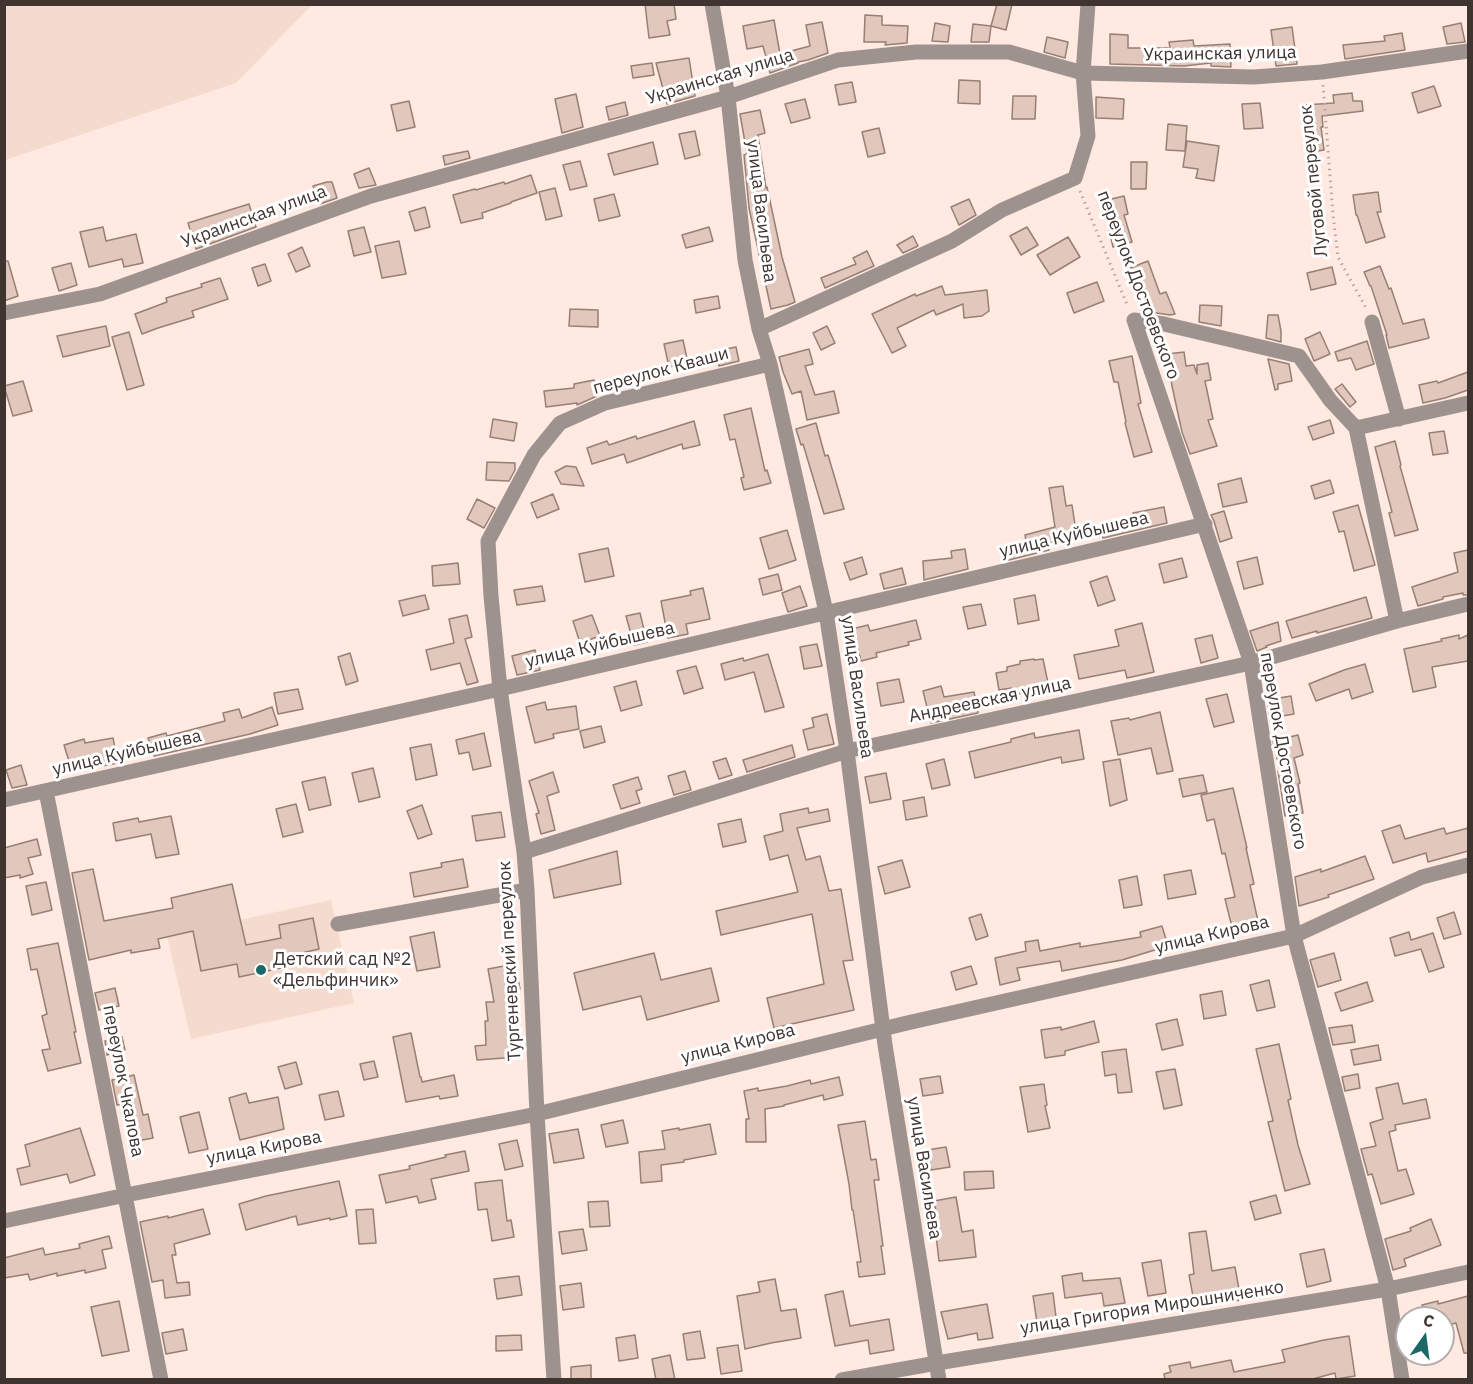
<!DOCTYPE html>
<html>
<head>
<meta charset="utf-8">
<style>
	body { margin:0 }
	#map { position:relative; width:1473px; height:1384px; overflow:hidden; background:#ffe9e0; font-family:"IBM Plex Sans",sans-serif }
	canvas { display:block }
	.frame { position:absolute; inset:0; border:6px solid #3f3430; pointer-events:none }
	.north { position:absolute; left:1395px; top:1306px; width:60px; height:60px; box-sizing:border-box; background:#fff; border:2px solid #b2aeac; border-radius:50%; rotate:14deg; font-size:16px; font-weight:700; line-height:24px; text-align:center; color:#3f3430 }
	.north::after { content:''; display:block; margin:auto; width:21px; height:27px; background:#1b6867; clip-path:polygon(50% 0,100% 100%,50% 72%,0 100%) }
</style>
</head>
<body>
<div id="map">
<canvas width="1473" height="1384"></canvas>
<div class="frame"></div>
<div class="north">С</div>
</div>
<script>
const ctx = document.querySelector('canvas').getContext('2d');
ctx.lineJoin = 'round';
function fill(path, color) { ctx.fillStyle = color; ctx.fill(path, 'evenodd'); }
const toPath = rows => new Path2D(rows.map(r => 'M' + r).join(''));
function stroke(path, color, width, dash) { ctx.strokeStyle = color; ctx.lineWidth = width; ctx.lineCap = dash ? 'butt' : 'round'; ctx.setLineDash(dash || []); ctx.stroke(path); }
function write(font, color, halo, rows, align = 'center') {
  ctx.font = font + ' "IBM Plex Sans",sans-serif'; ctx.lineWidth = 6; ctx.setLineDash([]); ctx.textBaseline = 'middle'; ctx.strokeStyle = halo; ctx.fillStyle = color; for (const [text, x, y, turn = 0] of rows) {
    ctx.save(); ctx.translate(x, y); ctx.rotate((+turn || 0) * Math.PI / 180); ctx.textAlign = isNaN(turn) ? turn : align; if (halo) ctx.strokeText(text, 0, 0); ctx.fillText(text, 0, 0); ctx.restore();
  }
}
fill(toPath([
	[4,5,5,4,312,5,236,83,5,160],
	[331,900,354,1003,191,1039,167,936]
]), '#f5dace');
const building = toPath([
	[645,4,674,4,676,19,667,21,670,35,649,38,645,4],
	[997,4,1012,4,1006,30,991,26,997,4],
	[865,15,882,16,882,25,908,26,907,43,885,45,886,42,864,42,865,15],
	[774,20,780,54,810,46,806,25,822,22,828,53,808,60,798,62,798,63,770,73,768,67,764,67,762,58,766,57,763,46,747,49,743,26,774,20],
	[935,23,950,26,948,42,932,41,935,23],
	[1461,23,1465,42,1447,44,1443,27,1461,23],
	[973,24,991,26,989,42,971,42,973,24],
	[1292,27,1297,64,1276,66,1271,30,1292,27],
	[1402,33,1405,50,1345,59,1343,45,1385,41,1384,36,1402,33],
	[1110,34,1128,35,1128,48,1170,48,1169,42,1193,40,1194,46,1230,44,1231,67,1211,66,1211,63,1184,66,1110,64,1110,34],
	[1047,37,1068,42,1065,58,1044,52,1047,37],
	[689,58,695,96,667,104,656,63,689,58],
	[652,63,654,75,633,78,631,66,652,63],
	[959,80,980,81,980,104,958,103,959,80],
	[852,82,856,102,839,105,835,85,852,82],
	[1434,86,1441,106,1418,113,1412,93,1434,86],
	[1352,93,1353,101,1362,101,1363,111,1322,116,1323,127,1321,127,1324,150,1311,152,1307,128,1306,128,1304,105,1334,103,1333,95,1352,93],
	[576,94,583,127,562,133,555,99,576,94],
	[1013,96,1036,96,1035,119,1012,119,1013,96],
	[1096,97,1124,99,1123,119,1096,118,1096,97],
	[805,99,810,118,791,123,785,104,805,99],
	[409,101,415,127,397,131,391,105,409,101],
	[625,102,628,115,609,120,606,107,625,102],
	[1260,103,1263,128,1244,129,1242,104,1260,103],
	[760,110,765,133,758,135,766,188,767,187,782,257,795,302,788,305,771,309,749,208,744,155,747,154,740,114,760,110],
	[1168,124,1187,126,1185,151,1166,150,1168,124],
	[879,128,885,153,868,157,862,132,879,128],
	[695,131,700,155,685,159,679,134,695,131],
	[1187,141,1219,146,1214,181,1196,178,1198,169,1183,167,1187,141],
	[653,142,658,164,614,175,608,154,653,142],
	[468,151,470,158,445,165,443,156,468,151],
	[580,161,587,186,570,190,563,165,580,161],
	[1131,162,1147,162,1146,189,1131,189,1131,162],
	[369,168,376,185,359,188,354,174,369,168],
	[531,175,537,193,511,202,511,203,482,213,483,218,461,223,453,195,475,189,476,190,504,182,505,184,531,175],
	[327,182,332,182,337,198,320,204,313,186,327,182],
	[555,188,562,216,546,220,539,192,555,188],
	[1378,192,1381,212,1377,212,1385,237,1366,243,1357,215,1356,215,1353,195,1378,192],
	[614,194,620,216,599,221,594,199,614,194],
	[1124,196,1128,214,1124,215,1132,242,1113,247,1109,230,1112,229,1107,200,1124,196],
	[969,199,976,215,959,225,951,207,969,199],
	[249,204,256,227,196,249,188,223,249,204],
	[425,207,430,227,415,231,409,212,425,207],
	[103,227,106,241,136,234,143,263,124,267,122,259,89,267,80,232,103,227],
	[364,227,371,252,354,256,348,231,364,227],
	[709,227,713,241,686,248,682,235,709,227],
	[1027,227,1038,245,1021,255,1010,236,1027,227],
	[913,236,918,246,903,253,897,245,913,236],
	[1068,237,1080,257,1050,275,1037,255,1068,237],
	[399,241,406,274,382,278,375,246,399,241],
	[302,247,310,266,296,272,288,254,302,247],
	[867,251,874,266,825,288,821,278,856,264,853,258,867,251],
	[4,261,8,261,18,296,4,301,4,261],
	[1148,261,1160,294,1166,292,1175,314,1170,315,1150,312,1140,286,1132,288,1125,270,1148,261],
	[71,263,77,285,59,291,52,268,71,263],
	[265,264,271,281,258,286,252,268,265,264],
	[1380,266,1389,289,1391,288,1403,324,1424,319,1429,338,1389,348,1386,335,1387,335,1371,286,1370,286,1364,272,1380,266],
	[1332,267,1336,284,1311,290,1307,273,1332,267],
	[220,278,228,299,192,311,194,317,158,328,142,334,135,314,167,302,166,298,202,287,201,284,220,278],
	[1097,282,1104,301,1074,313,1067,293,1097,282],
	[942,286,945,295,987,290,989,311,982,316,964,318,963,304,936,315,934,310,897,328,906,346,892,353,872,314,915,294,916,296,942,286],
	[718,296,720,308,696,313,694,300,718,296],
	[1200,305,1222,306,1221,326,1199,322,1200,305],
	[570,309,598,310,598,327,569,326,570,309],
	[1268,315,1278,315,1281,331,1281,342,1266,338,1268,315],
	[106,326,110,346,63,357,57,336,106,326],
	[827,326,835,343,821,350,813,333,827,326],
	[129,332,144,385,127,390,112,337,129,332],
	[1320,332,1330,354,1314,361,1305,339,1320,332],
	[683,340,688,363,669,367,664,344,683,340],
	[1367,341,1374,364,1356,370,1351,358,1338,361,1335,352,1367,341],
	[736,347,739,361,719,366,716,351,736,347],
	[809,349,813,364,805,366,815,395,834,391,839,413,807,420,801,391,792,394,783,372,779,357,809,349],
	[1184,352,1186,366,1194,365,1197,374,1197,365,1208,363,1211,380,1205,381,1213,419,1208,420,1217,446,1190,454,1182,432,1172,386,1167,354,1184,352],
	[1132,356,1141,403,1138,404,1152,452,1134,457,1125,423,1126,422,1118,382,1114,382,1109,361,1132,356],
	[1268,359,1289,364,1292,381,1278,384,1278,389,1275,390,1268,359],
	[1468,372,1468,390,1445,398,1423,403,1419,385,1437,381,1438,383,1468,372],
	[594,380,597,396,577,405,577,403,546,407,544,391,574,388,574,384,594,380],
	[23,381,32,411,13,416,4,386,23,381],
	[1342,384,1356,402,1350,407,1335,389,1342,384],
	[751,408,765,471,767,470,771,483,744,490,741,478,744,477,735,439,730,440,724,415,751,408],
	[493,419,517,423,514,441,490,437,493,419],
	[1330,420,1334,433,1313,440,1308,427,1330,420],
	[694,421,700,445,683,449,682,444,627,463,624,454,592,464,587,448,607,441,609,445,636,436,637,439,694,421],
	[816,423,825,456,828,455,844,509,824,514,803,444,801,445,796,429,816,423],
	[1444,431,1448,453,1433,455,1429,433,1444,431],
	[1395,441,1401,465,1400,466,1418,530,1395,536,1389,513,1392,512,1375,447,1395,441],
	[487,462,515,463,515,470,509,481,486,480,487,462],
	[566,466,576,467,584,486,561,484,555,472,566,466],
	[1241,478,1247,502,1223,507,1218,484,1241,478],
	[1330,480,1334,493,1315,499,1311,486,1330,480],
	[1063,486,1066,506,1072,505,1077,538,1047,543,1049,550,1005,561,1001,547,1026,541,1025,535,1055,527,1049,488,1063,486],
	[553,494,559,509,537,518,531,503,553,494],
	[477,499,495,508,484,528,467,519,477,499],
	[1358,505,1375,565,1354,571,1344,531,1339,532,1333,512,1358,505],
	[1164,507,1167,523,1103,538,1101,527,1135,521,1133,513,1164,507],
	[1224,511,1232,538,1220,542,1214,521,1211,515,1224,511],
	[787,530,796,560,769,569,760,538,787,530],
	[608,548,614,576,585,582,579,554,608,548],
	[965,549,968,569,924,580,923,561,952,558,951,551,965,549],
	[1468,550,1468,595,1463,595,1463,593,1443,597,1443,599,1418,606,1412,587,1458,572,1454,553,1468,550],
	[862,557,867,574,850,580,844,563,862,557],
	[1257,557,1263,584,1244,589,1237,562,1257,557],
	[1182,558,1187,577,1164,583,1159,564,1182,558],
	[458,563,460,584,433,586,432,566,458,563],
	[902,568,906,584,884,589,880,574,902,568],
	[778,574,782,590,763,595,759,579,778,574],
	[1107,576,1115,600,1098,606,1090,582,1107,576],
	[542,586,545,601,517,605,514,590,542,586],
	[800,586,807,606,788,612,782,593,800,586],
	[703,588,710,619,686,624,688,634,668,638,661,601,691,595,690,591,703,588],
	[425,595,429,609,403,616,399,601,425,595],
	[1035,595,1039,620,1018,624,1014,599,1035,595],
	[1366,597,1372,618,1317,633,1317,631,1292,638,1286,621,1366,597],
	[981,604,986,625,968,629,963,607,981,604],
	[640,613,647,642,634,645,626,616,640,613],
	[467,615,472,637,465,639,478,682,467,685,460,663,431,670,426,650,454,643,449,619,467,615],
	[592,615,600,636,580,643,573,621,592,615],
	[916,620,921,639,908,642,909,645,876,653,877,657,861,661,852,629,868,625,870,631,916,620],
	[1278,622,1281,641,1266,646,1267,647,1257,651,1250,631,1278,622],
	[1142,623,1154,672,1127,678,1125,670,1079,679,1074,655,1119,646,1115,630,1142,623],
	[1212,635,1218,658,1201,663,1195,639,1212,635],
	[1459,635,1459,639,1468,635,1468,661,1432,667,1436,687,1413,692,1404,649,1442,641,1441,639,1459,635],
	[817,644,822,666,804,669,800,647,817,644],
	[535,650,540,670,517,675,512,656,535,650],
	[350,653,358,681,346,685,338,657,350,653],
	[768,654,784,707,765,712,754,672,725,680,721,664,743,658,744,661,768,654],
	[1034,659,1034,660,1043,659,1048,683,1039,685,1040,690,1012,695,1011,688,999,690,996,673,1007,671,1007,667,1020,664,1020,661,1034,659],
	[1365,664,1373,692,1352,699,1349,689,1316,701,1309,684,1344,670,1365,664],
	[696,666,703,688,684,694,677,671,696,666],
	[899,679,904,702,881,706,877,683,899,679],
	[636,681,642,705,621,711,614,687,636,681],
	[941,686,944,697,974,692,978,713,931,723,923,691,941,686],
	[298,689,303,709,278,714,274,693,298,689],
	[1227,694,1234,722,1214,727,1206,699,1227,694],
	[1291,696,1294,714,1270,718,1267,700,1291,696],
	[545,702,547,710,576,706,579,729,553,734,554,738,535,743,526,707,545,702],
	[272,707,278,725,250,734,154,756,148,738,166,733,167,736,225,721,223,713,239,709,242,718,272,707],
	[1160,712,1173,771,1157,774,1151,748,1118,755,1111,721,1129,718,1130,720,1160,712],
	[827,714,834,744,808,750,803,730,814,727,812,718,827,714],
	[601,726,605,742,584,748,580,731,601,726],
	[1079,730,1084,759,1062,763,1061,757,975,778,969,752,1011,742,1011,739,1034,733,1035,738,1079,730],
	[484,733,491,766,473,770,469,752,459,754,456,740,484,733],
	[1298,735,1303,755,1294,758,1300,783,1298,784,1303,813,1285,816,1278,771,1280,771,1273,741,1298,735],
	[113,738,118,763,97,767,97,764,72,771,64,745,84,739,85,743,113,738],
	[431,744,437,775,416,780,410,748,431,744],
	[792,745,795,757,747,772,743,760,792,745],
	[726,758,732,775,719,779,713,762,726,758],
	[944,759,950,785,932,789,926,764,944,759],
	[1120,759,1127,800,1110,806,1103,762,1120,759],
	[21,765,27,785,12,788,6,770,21,765],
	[373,768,380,797,359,802,352,773,373,768],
	[685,771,691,790,674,795,668,776,685,771],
	[553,772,559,792,547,796,555,830,541,834,536,814,539,813,529,781,553,772],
	[886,773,891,799,870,803,865,777,886,773],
	[1203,775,1207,792,1183,797,1179,779,1203,775],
	[325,777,331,805,309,810,302,782,325,777],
	[638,777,642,789,636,791,640,803,621,809,613,785,638,777],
	[1233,788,1247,848,1246,848,1254,884,1250,885,1258,921,1232,927,1225,899,1235,897,1225,853,1222,854,1214,819,1207,821,1201,795,1233,788],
	[924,797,927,816,906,820,903,801,924,797],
	[296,804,303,832,283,837,276,809,296,804],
	[422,805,432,834,418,839,407,811,422,805],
	[808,808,809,813,828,809,830,821,797,828,806,860,820,856,829,891,841,889,853,960,843,961,854,1010,774,1028,767,998,824,984,812,914,721,935,716,911,798,892,788,855,770,860,764,836,783,831,780,814,808,808],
	[501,812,505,837,476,841,472,816,501,812],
	[171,816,179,854,156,858,151,834,116,841,113,823,138,818,139,822,171,816],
	[741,819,746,842,723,847,718,824,741,819],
	[1400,825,1405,839,1444,828,1446,834,1468,828,1468,851,1428,862,1426,853,1393,863,1382,831,1400,825],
	[37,839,41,855,28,858,33,874,20,878,20,875,4,878,4,848,37,839],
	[617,851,621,884,554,898,549,870,617,851],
	[1365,856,1374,879,1328,895,1329,897,1299,906,1295,877,1321,869,1321,872,1365,856],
	[463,859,468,887,414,897,410,873,442,867,441,863,463,859],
	[902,860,910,887,885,894,878,867,902,860],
	[93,869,104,921,173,908,171,898,232,884,246,945,281,938,279,925,313,918,319,949,293,955,295,965,239,977,237,964,201,971,193,931,158,939,160,948,131,953,131,950,89,960,72,873,93,869],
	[1191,870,1196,894,1168,899,1164,875,1191,870],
	[1137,876,1142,905,1124,908,1119,880,1137,876],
	[46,882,52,910,32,915,26,886,46,882],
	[1454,912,1461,934,1444,939,1437,918,1454,912],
	[981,914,988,936,976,940,969,918,981,914],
	[1162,926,1168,946,1122,960,1062,971,1060,961,1017,968,1020,980,1000,985,995,958,1026,951,1025,942,1038,940,1040,951,1080,943,1080,947,1141,937,1140,932,1162,926],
	[434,932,440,967,417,971,410,937,434,932],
	[1409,932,1411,940,1433,933,1444,967,1429,972,1421,949,1395,956,1390,938,1409,932],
	[58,943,76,1032,74,1032,81,1063,48,1071,42,1050,50,1049,42,1016,47,1014,37,969,31,970,27,949,58,943],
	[654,953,661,980,711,968,719,1001,647,1020,641,996,583,1010,574,973,654,953],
	[1334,953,1341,980,1318,987,1310,960,1334,953],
	[515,964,520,989,515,990,516,1013,516,1033,515,1033,518,1057,477,1060,475,1046,486,1045,485,1021,488,1021,486,1002,494,1002,488,969,515,964],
	[971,966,977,984,956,990,951,972,971,966],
	[1269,980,1275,1007,1257,1011,1250,985,1269,980],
	[1367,982,1373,1001,1341,1011,1335,993,1367,982],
	[115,988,119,1006,99,1010,95,993,115,988],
	[1222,991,1226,1015,1204,1019,1200,995,1222,991],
	[1177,1019,1183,1045,1162,1050,1156,1024,1177,1019],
	[1094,1021,1099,1042,1065,1051,1065,1055,1045,1058,1041,1030,1061,1027,1061,1030,1094,1021],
	[1352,1025,1355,1042,1333,1045,1329,1028,1352,1025],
	[411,1033,420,1077,421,1077,422,1082,454,1075,458,1096,440,1099,439,1096,406,1102,393,1037,411,1033],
	[122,1037,125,1050,107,1055,105,1041,122,1037],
	[1279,1044,1291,1099,1288,1100,1298,1145,1310,1184,1285,1191,1268,1122,1273,1121,1256,1049,1279,1044],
	[1378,1045,1381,1060,1354,1065,1351,1050,1378,1045],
	[1126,1049,1132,1092,1118,1093,1116,1074,1105,1076,1102,1052,1126,1049],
	[374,1061,378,1077,364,1080,360,1064,374,1061],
	[296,1062,302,1084,285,1089,278,1067,296,1062],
	[1175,1069,1182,1105,1164,1109,1156,1072,1175,1069],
	[1358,1074,1360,1088,1345,1091,1342,1077,1358,1074],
	[134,1075,143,1115,148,1114,153,1138,132,1142,124,1104,117,1105,112,1080,134,1075],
	[940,1076,943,1093,923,1096,920,1079,940,1076],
	[839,1077,843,1095,824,1100,823,1095,784,1105,784,1106,765,1109,766,1142,746,1142,746,1119,749,1119,744,1091,758,1088,758,1091,787,1086,810,1080,811,1084,839,1077],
	[1398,1083,1403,1104,1426,1099,1430,1118,1395,1125,1396,1130,1389,1132,1398,1171,1406,1169,1414,1194,1381,1204,1372,1174,1368,1175,1361,1149,1376,1146,1370,1123,1383,1119,1376,1088,1398,1083],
	[1044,1084,1047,1105,1045,1106,1050,1128,1028,1132,1020,1087,1044,1084],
	[338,1091,344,1116,325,1120,319,1095,338,1091],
	[246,1093,249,1103,278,1097,284,1129,240,1140,229,1098,246,1093],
	[199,1112,208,1149,189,1153,180,1117,199,1112],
	[623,1120,628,1143,606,1147,601,1125,623,1120],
	[865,1121,871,1160,876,1159,879,1180,874,1180,883,1246,881,1246,885,1274,859,1277,857,1262,861,1262,853,1210,852,1210,849,1184,838,1125,865,1121],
	[710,1124,716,1154,684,1160,684,1162,661,1165,662,1181,641,1183,639,1152,665,1149,662,1131,679,1128,679,1130,710,1124],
	[80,1128,95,1175,70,1183,67,1174,21,1185,17,1169,30,1166,25,1145,80,1128],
	[578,1129,584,1158,554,1163,549,1134,578,1129],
	[517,1140,523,1166,505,1170,499,1144,517,1140],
	[946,1147,950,1167,931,1170,927,1150,946,1147],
	[465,1151,469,1171,431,1179,436,1199,419,1203,417,1196,386,1203,379,1175,410,1169,409,1166,446,1157,445,1155,465,1151],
	[993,1171,994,1188,965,1190,964,1172,993,1171],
	[502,1180,507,1221,511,1220,514,1237,492,1241,487,1209,478,1210,475,1183,502,1180],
	[339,1181,347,1216,330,1220,330,1218,298,1225,296,1216,246,1230,239,1204,266,1196,339,1181],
	[1276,1195,1281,1213,1255,1220,1250,1202,1276,1195],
	[956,1197,962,1232,973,1230,976,1257,939,1261,936,1235,940,1234,934,1201,956,1197],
	[608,1201,610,1226,590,1227,588,1202,608,1201],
	[203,1209,210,1234,174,1244,176,1255,172,1255,177,1283,189,1282,190,1295,165,1298,163,1280,152,1282,140,1222,168,1216,168,1218,203,1209],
	[373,1209,376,1243,359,1244,356,1210,373,1209],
	[1431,1219,1441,1245,1404,1259,1406,1266,1393,1270,1385,1239,1411,1231,1410,1228,1431,1219],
	[583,1229,587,1250,562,1254,559,1232,583,1229],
	[1206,1231,1212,1271,1235,1267,1241,1300,1195,1307,1189,1275,1194,1274,1189,1233,1206,1231],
	[109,1236,112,1248,102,1250,106,1268,85,1273,85,1270,57,1276,57,1273,30,1280,28,1274,4,1278,4,1258,43,1248,45,1255,80,1248,79,1244,109,1236],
	[1324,1249,1331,1281,1307,1287,1300,1254,1324,1249],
	[1161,1260,1166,1293,1148,1296,1142,1263,1161,1260],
	[1082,1273,1083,1281,1120,1278,1125,1303,1104,1306,1102,1293,1065,1298,1062,1276,1082,1273],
	[519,1276,522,1295,497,1299,494,1279,519,1276],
	[775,1279,781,1311,796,1309,801,1338,771,1343,745,1349,737,1296,760,1292,758,1282,775,1279],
	[581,1283,584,1307,563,1310,560,1286,581,1283],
	[843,1291,850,1326,889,1319,894,1350,870,1354,868,1340,835,1346,825,1295,843,1291],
	[1053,1293,1057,1325,1038,1329,1033,1296,1053,1293],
	[1468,1296,1468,1353,1464,1353,1456,1323,1443,1326,1443,1318,1425,1318,1422,1305,1438,1301,1438,1304,1468,1296],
	[119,1301,129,1351,102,1356,91,1307,119,1301],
	[987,1304,993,1338,978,1340,977,1333,948,1339,941,1312,987,1304],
	[183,1329,187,1350,166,1354,162,1333,183,1329],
	[700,1331,705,1358,687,1360,683,1334,700,1331],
	[521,1335,522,1350,496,1351,496,1336,521,1335],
	[635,1335,638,1358,619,1361,616,1338,635,1335],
	[1349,1336,1355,1376,1336,1379,1335,1373,1309,1380,1165,1380,1164,1374,1171,1372,1169,1366,1190,1362,1191,1368,1231,1360,1234,1372,1285,1362,1282,1350,1324,1340,1349,1336],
	[738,1345,742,1371,721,1374,717,1348,738,1345],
	[670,1355,675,1380,656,1380,652,1359,670,1355],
	[591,1365,591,1380,571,1380,571,1367,591,1365]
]);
fill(building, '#e1c7bc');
stroke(building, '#977f74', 1.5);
stroke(toPath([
	[1323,85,1333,215,1338,257,1366,308],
	[1080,191,1128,307]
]), '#b7a59e', 3, [1.5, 4.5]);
stroke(toPath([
	[712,4,728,97,745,260,759,329,770,364,826,612,847,751,885,1045,939,1380],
	[4,313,100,294,371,196,728,97,838,60,916,52,1009,52,1083,73,1254,77,1322,72,1468,51],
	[1372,322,1399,419],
	[759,329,952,241,1002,210,1075,178,1088,136,1083,73,1088,4],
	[1356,428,1397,621],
	[46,791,161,1380],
	[4,800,500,689,1205,524],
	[524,852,847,751,1251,663,1397,621,1468,604],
	[338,924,527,890],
	[4,1221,126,1195,537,1114,907,1023,1294,936,1422,877,1468,865],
	[554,1380,537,1114,527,890,524,852,500,689,491,596,488,541,534,455,560,423,605,403,770,364],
	[842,1380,937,1363,1388,1289,1468,1272],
	[1402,1380,1388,1289,1294,936,1251,663,1134,320,1164,324,1299,356,1330,400,1356,428,1468,403]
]), '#9e928e', 15);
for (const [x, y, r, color] of [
	[261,970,6,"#1b6867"]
]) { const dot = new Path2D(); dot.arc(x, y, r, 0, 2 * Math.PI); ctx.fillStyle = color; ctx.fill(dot); stroke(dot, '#fff', 2); }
write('18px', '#3f3430', '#fff', [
	["Украинская улица",1220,54,-1],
	["Украинская улица",720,77,-17],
	["Луговой переулок",1314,181,-96],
	["улица Васильева",761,211,83],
	["Украинская улица",254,217,-20],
	["переулок Достоевского",1138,285,69],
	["переулок Кваши",661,371,-15],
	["улица Куйбышева",1074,535,-13],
	["улица Куйбышева",600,645,-13],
	["улица Васильева",857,687,82],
	["Андреевская улица",990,700,-12],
	["переулок Достоевского",1283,751,80],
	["улица Куйбышева",127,753,-13],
	["улица Кирова",1212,935,-13],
	["Тургеневский переулок",510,961,-93],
	["улица Кирова",738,1044,-14],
	["переулок Чкалова",123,1081,79],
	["улица Кирова",264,1148,-11],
	["улица Васильева",924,1168,81],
	["улица Григория Мирошниченко",1152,1308,-9]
]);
write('18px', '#3f3430', '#fff', [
	["Детский сад №2",273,960],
	["«Дельфинчик»",273,981]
], 'left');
</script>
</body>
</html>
